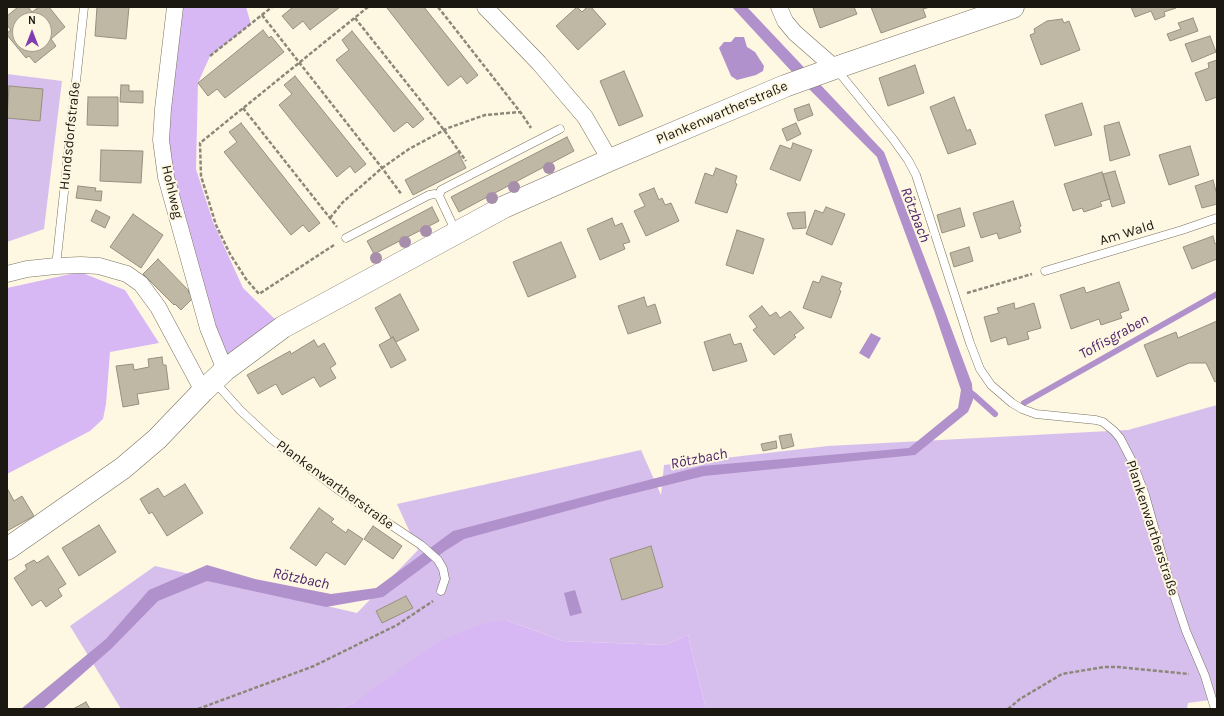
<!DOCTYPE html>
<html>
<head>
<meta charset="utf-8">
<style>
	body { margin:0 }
	#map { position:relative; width:1224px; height:716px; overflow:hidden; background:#fef7e2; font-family:Karla,sans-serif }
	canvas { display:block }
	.frame { position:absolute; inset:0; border:8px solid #1b1811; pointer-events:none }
	.north { position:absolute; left:12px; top:12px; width:40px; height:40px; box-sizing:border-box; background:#fef7e2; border:1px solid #a39e8e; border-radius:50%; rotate:0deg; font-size:11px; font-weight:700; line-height:16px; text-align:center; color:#1b1811 }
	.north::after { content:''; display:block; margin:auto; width:14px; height:18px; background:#813cb0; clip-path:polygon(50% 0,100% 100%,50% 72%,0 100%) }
</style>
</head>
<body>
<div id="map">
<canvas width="1224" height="716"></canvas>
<div class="frame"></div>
<div class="north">N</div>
</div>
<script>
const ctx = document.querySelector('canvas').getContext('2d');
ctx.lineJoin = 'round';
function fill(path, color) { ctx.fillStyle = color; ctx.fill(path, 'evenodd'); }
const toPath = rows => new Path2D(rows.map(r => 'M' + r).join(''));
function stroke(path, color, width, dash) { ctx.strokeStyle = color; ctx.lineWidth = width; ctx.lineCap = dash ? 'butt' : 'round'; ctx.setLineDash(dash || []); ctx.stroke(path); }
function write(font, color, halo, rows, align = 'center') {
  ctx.font = font + ' Karla,sans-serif'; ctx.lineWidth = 4; ctx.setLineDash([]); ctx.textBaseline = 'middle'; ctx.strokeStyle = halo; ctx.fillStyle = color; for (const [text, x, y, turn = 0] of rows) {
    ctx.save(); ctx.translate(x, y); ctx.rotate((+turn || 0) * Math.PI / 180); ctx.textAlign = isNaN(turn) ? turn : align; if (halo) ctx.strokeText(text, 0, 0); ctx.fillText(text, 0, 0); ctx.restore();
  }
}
fill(toPath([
	[7,74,62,81,44,229,7,242],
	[1217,405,1217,699,1188,703,1187,709,706,709,688,635,665,645,563,641,506,620,354,703,337,709,121,709,70,626,155,566,357,613,418,550,397,504,641,450,661,495,664,465,828,446,1128,430]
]), '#d7bfed');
fill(toPath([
	[175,7,246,7,251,24,210,56,198,83,196,169,213,222,243,288,283,327,225,370,166,177],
	[80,272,125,290,159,343,110,352,106,404,103,419,90,431,7,474,7,288],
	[506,620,563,641,665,645,688,635,706,709,337,709,354,703,437,642,484,623]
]), '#d8b8f4');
fill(toPath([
	[732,7,747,7,884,152,944,309,972,384,973,400,968,412,915,455,704,476,607,500,464,539,445,551,383,597,326,607,207,581,158,601,112,648,43,709,21,709,106,639,149,590,207,565,255,579,331,594,376,588,453,531,702,466,909,448,958,408,961,390,934,311,877,157,793,73],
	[735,37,744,37,747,47,755,52,764,66,763,71,756,75,737,80,731,76,719,48,724,42,731,42],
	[871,333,881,338,869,359,859,353],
	[575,590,582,613,570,616,564,593]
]), '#b091cb');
stroke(toPath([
	[967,390,975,396,995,414],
	[1024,403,1217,294]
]), '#b091cb', 6);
const building = toPath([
	[18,7,28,7,32,12,39,7,49,7,65,27,51,39,56,46,35,63,29,56,26,58,7,35,7,33,11,30,7,25,7,16,18,7],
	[20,20,44,20,44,44,20,44,20,20],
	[97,7,129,7,126,39,95,36,97,7],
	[293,7,340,7,310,30,303,21,293,29,282,16,293,7],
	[389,7,424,7,478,75,467,84,461,76,448,86,387,8,389,7],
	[577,7,582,12,587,7,591,7,606,24,578,50,556,26,577,7],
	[816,7,854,7,857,14,820,28,813,8,816,7],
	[871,7,930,7,923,9,926,17,881,33,871,7],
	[1131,7,1175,7,1176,8,1164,12,1165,16,1155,20,1151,11,1135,17,1131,7],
	[1193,18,1198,31,1170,41,1167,34,1181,29,1178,23,1193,18],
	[1062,19,1064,23,1069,21,1080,50,1041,65,1030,35,1035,33,1034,29,1047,21,1062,19],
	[263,30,269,38,271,36,284,52,225,98,217,89,208,96,198,83,263,30],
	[352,31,424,119,413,128,407,122,394,132,336,60,349,50,342,40,352,31],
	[1210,36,1216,52,1192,62,1185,44,1210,36],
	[1217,60,1217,97,1206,101,1195,73,1209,68,1208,63,1217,60],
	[915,65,924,93,888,106,879,78,915,65],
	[624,71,643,116,619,126,600,81,624,71],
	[295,76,366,164,355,173,350,166,337,177,279,105,292,94,284,85,295,76],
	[121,85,129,85,129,91,143,91,143,103,120,102,121,85],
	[9,86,43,89,40,121,7,118,9,86],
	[88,97,118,97,118,126,87,125,88,97],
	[954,97,967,131,970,129,976,144,948,154,930,107,954,97],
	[1082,103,1092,135,1055,146,1045,115,1082,103],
	[809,104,813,115,798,121,794,109,809,104],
	[1119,122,1130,155,1110,161,1104,126,1119,122],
	[241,123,320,223,309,232,303,225,291,235,224,152,237,142,229,132,241,123],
	[796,123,801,134,787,141,782,129,796,123],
	[567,137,574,151,459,212,451,197,567,137],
	[793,143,812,150,800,181,770,169,780,145,791,149,793,143],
	[1190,146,1199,175,1169,185,1159,155,1190,146],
	[101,150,143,151,141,183,100,181,101,150],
	[458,152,466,168,413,195,405,180,458,152],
	[716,168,737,176,735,183,737,184,727,213,695,203,705,173,713,176,716,168],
	[1115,171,1125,203,1112,207,1103,174,1115,171],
	[1102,172,1110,199,1100,202,1102,206,1084,212,1082,208,1073,211,1064,184,1102,172],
	[1213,180,1217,195,1217,204,1202,208,1195,186,1213,180],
	[78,186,96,188,95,191,102,191,101,201,76,198,78,186],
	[654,188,659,200,662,198,665,205,671,203,679,221,646,236,634,211,645,206,639,194,654,188],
	[1013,201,1021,226,1019,227,1021,232,999,239,997,233,981,238,973,213,1013,201],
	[432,207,439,221,374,254,367,241,432,207],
	[826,207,845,214,832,245,806,234,815,210,823,213,826,207],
	[960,208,965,226,942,233,937,215,960,208],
	[96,210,110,217,105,228,91,221,96,210],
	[805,212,806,228,793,229,787,213,805,212],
	[133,214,163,235,141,268,110,247,133,214],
	[612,218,615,226,622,223,630,242,623,244,625,249,600,260,587,229,612,218],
	[737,230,764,239,753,274,726,265,737,230],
	[1213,236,1215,244,1217,243,1217,259,1192,269,1183,247,1213,236],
	[561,242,576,277,528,297,513,262,561,242],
	[969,247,973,261,954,267,950,253,969,247],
	[158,259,189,291,188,292,194,297,181,310,175,304,174,305,143,274,158,259],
	[822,276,842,283,839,290,841,291,831,318,803,308,813,281,819,283,822,276],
	[1119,282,1129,310,1120,313,1122,318,1101,325,1099,319,1071,329,1060,295,1084,287,1086,293,1119,282],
	[400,294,419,330,396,342,393,337,391,338,375,308,400,294],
	[644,297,647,307,655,304,661,323,628,334,618,306,644,297],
	[1014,303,1015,309,1034,303,1041,328,1027,332,1029,339,1008,345,1006,337,991,342,984,317,999,313,997,308,1014,303],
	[762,306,770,316,776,312,780,318,790,311,804,328,794,335,796,337,774,355,753,330,757,327,749,316,762,306],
	[1217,321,1217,381,1215,382,1206,363,1189,363,1157,377,1144,345,1176,332,1178,338,1217,321],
	[730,334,734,345,741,343,747,361,713,371,704,342,730,334],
	[393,337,406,360,391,368,379,345,393,337],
	[314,340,318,347,324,343,336,364,330,368,336,378,320,387,314,377,282,395,276,384,258,394,247,375,290,351,291,354,314,340],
	[162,357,163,365,166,365,169,389,137,394,139,404,123,407,116,366,133,364,134,370,149,367,148,359,162,357],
	[791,434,794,446,782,449,779,436,791,434],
	[776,441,777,448,763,451,761,444,776,441],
	[185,484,203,513,167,536,152,512,149,514,140,499,158,488,164,497,185,484],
	[7,488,14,501,22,496,34,516,7,531,7,488],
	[319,508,334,519,331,522,346,533,348,529,363,539,345,565,326,552,316,566,290,548,319,508],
	[99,525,116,552,79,576,62,548,99,525],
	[373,526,402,546,393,559,364,539,373,526],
	[651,546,663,587,622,600,610,559,651,546],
	[48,556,66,584,58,589,62,596,46,607,41,600,32,606,14,578,27,569,25,565,34,560,37,563,48,556],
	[406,596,413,608,382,623,376,611,406,596],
	[86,702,90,709,73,709,86,702]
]);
fill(building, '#bfb8a4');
stroke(building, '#97907e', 1);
const lane = toPath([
	[837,70,893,139,908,160,916,175,970,343,980,369,991,385,1012,403,1022,409,1036,414,1096,420,1103,422,1114,431,1120,438,1132,461,1145,495,1169,580,1186,631,1205,676,1215,709],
	[439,196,441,190,560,129],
	[346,238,429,195,435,194,439,196,456,232],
	[56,266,84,7],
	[1045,271,1182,230,1217,218],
	[214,381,240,410,271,439,337,489,421,545,438,560,443,569,445,579,441,591]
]);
const street = toPath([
	[175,7,163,109,161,140,166,177,208,328,225,370],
	[485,7,539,63,585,117,610,160],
	[779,7,785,21,795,33,835,68],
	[7,274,27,269,56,266,81,265,99,266,127,274,141,284,158,307,203,391]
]);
const secondary = toPath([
	[7,549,123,468,157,439,203,391,225,370,283,327,504,207,610,160,785,86,835,68,1013,7]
]);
stroke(lane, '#797260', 9);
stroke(street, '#797260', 17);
stroke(secondary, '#797260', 23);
stroke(toPath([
	[438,7,521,113,531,128],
	[262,15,382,168,402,195],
	[355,18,444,130,466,161],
	[210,56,272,7],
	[243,108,337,227],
	[330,218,343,202,382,168,409,149,448,128,485,115,520,112],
	[334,245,259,294,246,279,230,254,216,225,201,176,200,143,368,7],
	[967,293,1032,274],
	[198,709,314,666,397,625,433,601],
	[1008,709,1020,699,1062,674,1104,667,1118,667,1189,674]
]), '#8c8779', 2.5, [4, 2]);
stroke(lane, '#fff', 8);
stroke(street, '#fff', 16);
stroke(secondary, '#fff', 22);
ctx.fillStyle = '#a78eab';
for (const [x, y] of [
	[549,168],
	[514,187],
	[492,198],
	[426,231],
	[405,242],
	[376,258]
]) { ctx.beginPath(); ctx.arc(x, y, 6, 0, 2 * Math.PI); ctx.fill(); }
write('14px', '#1b1811', '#fef7e2', [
	["Plankenwartherstraße",722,113,-23],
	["Hundsdorfstraße",70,136,-84],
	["Hohlweg",172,192,77],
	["Am Wald",1127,233,-17],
	["Plankenwartherstraße",335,485,36],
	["Plankenwartherstraße",1152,528,72]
]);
write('italic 15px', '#4d256a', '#fef7e2', [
	["Rötzbach",915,215,69],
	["Toffisgraben",1114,337,-29],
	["Rötzbach",699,459,-11],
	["Rötzbach",301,579,12]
]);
</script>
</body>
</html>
